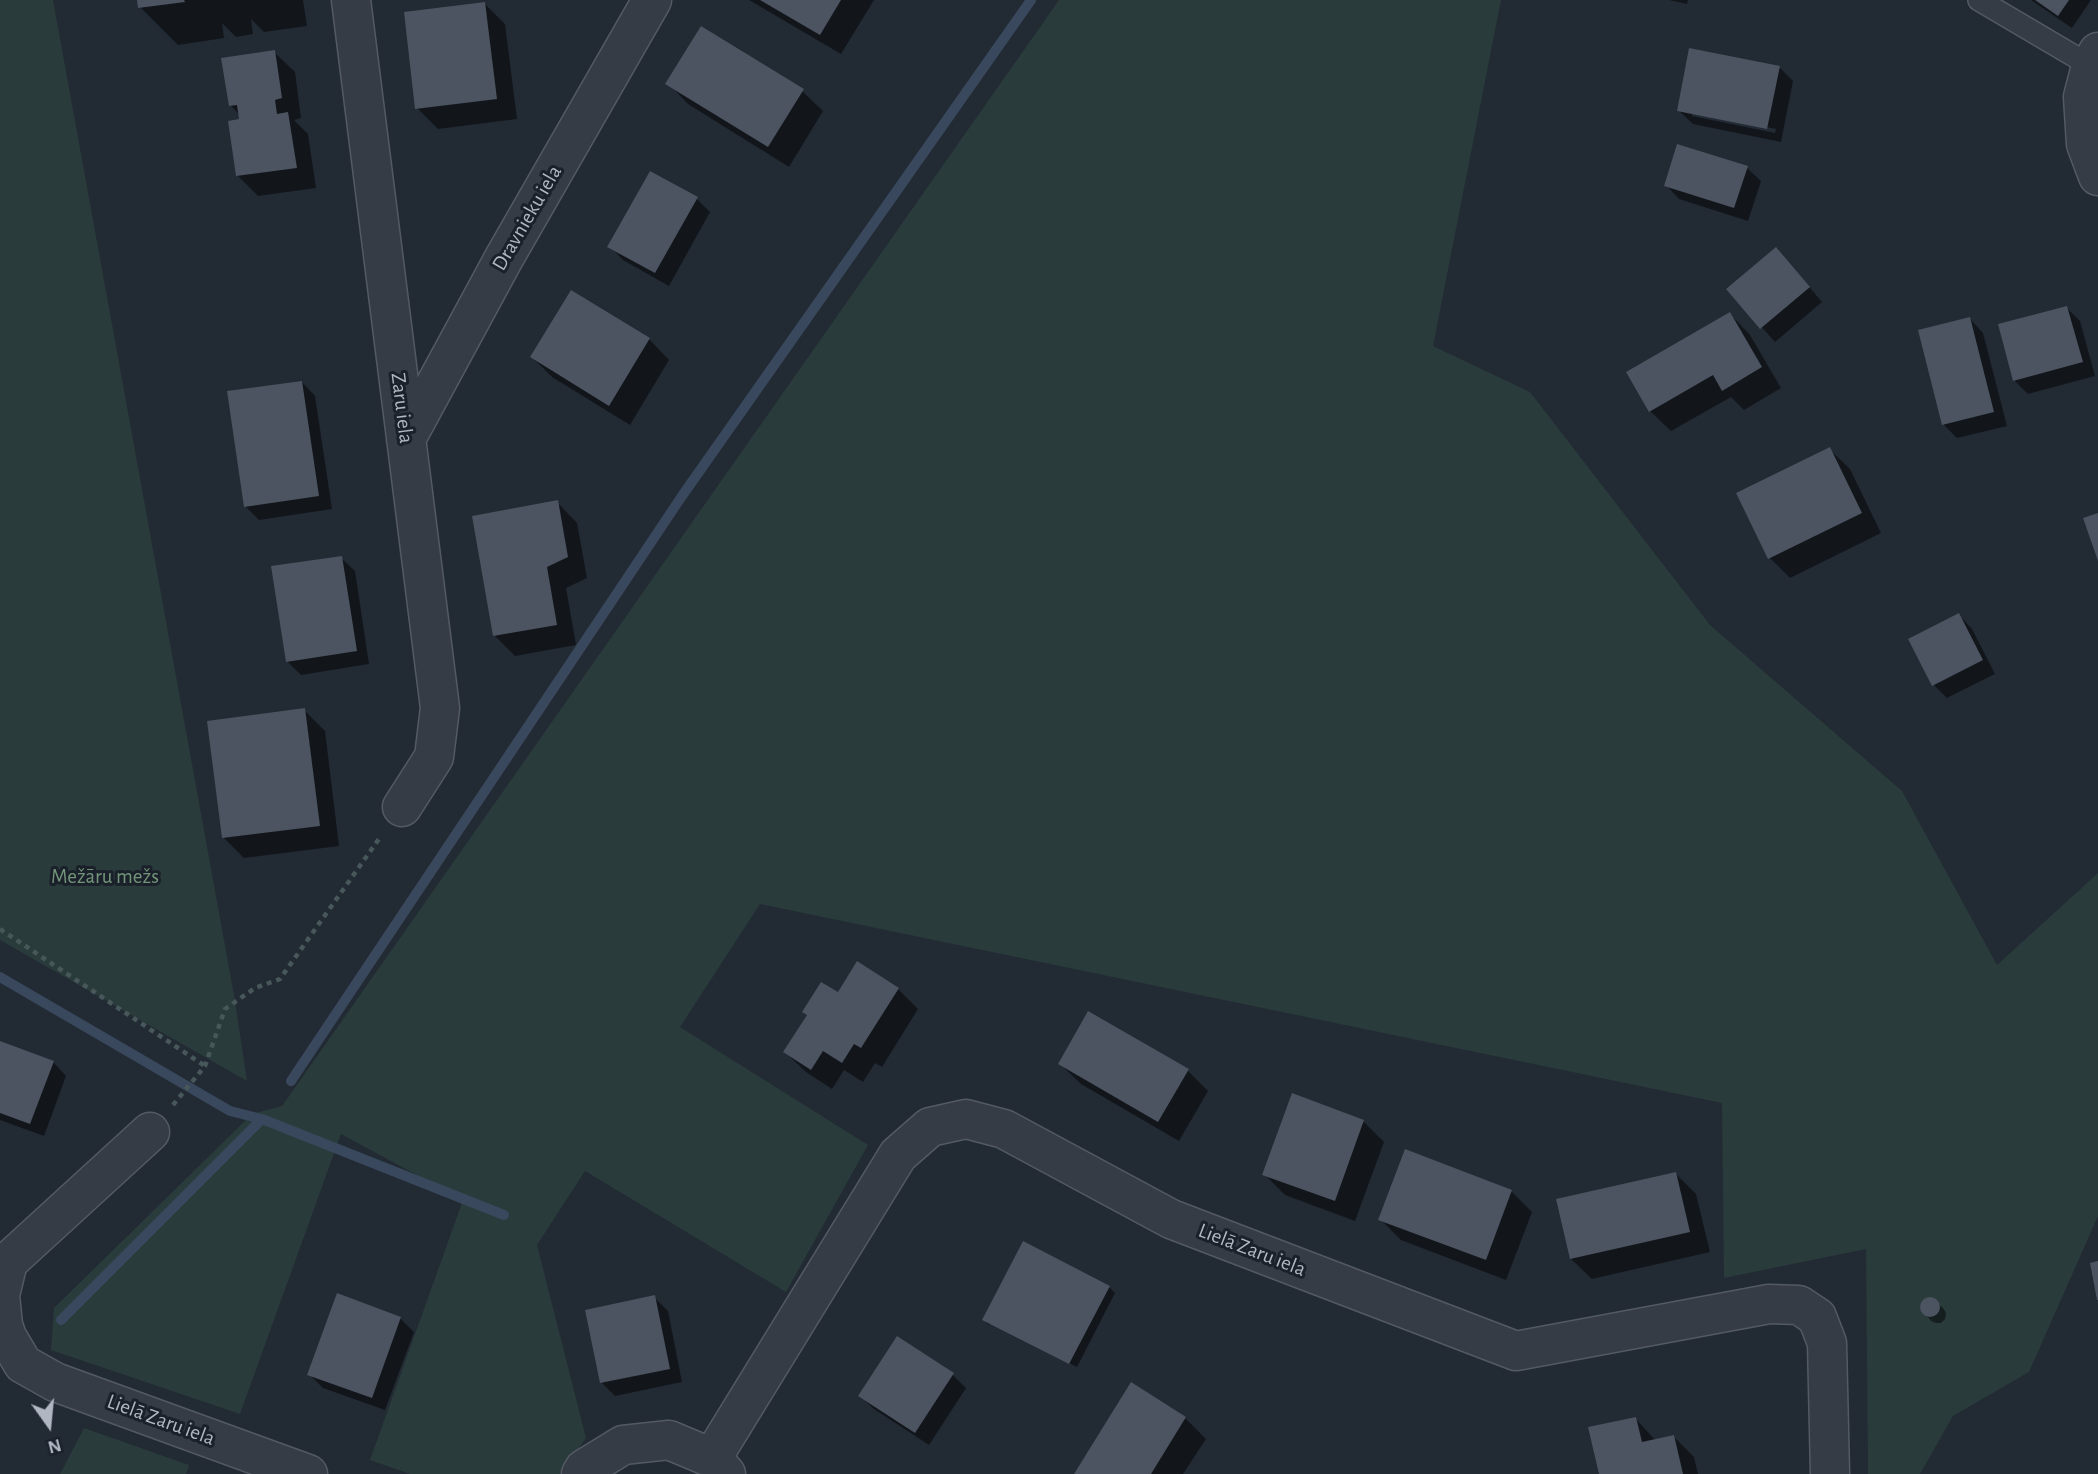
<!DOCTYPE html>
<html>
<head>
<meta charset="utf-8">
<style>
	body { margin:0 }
	#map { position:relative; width:2098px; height:1474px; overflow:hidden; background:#222a34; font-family:"Alegreya Sans",sans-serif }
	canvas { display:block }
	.north { position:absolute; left:14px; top:1390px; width:70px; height:70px; -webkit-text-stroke:5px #1b212a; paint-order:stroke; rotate:165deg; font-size:19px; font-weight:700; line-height:28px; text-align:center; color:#b0b7c2 }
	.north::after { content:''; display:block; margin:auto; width:24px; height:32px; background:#b0b7c2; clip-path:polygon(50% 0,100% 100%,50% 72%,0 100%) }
</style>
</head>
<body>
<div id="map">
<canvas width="2098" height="1474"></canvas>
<div class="north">N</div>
</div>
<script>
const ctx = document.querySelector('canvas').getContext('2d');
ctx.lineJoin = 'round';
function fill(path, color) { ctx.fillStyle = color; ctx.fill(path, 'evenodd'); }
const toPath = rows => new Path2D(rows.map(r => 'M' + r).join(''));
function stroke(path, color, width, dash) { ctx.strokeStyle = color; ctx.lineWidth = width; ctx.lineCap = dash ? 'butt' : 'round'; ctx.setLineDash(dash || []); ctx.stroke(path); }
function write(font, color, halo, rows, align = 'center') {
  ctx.font = font + ' "Alegreya Sans",sans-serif'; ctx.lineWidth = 6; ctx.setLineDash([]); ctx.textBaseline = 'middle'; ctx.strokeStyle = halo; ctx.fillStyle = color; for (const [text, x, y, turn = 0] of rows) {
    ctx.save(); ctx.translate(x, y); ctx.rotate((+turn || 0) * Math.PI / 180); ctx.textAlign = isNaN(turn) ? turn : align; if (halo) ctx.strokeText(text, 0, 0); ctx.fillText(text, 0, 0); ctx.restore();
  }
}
fill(toPath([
	[0,0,53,0,234,995,247,1081,0,940],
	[1059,0,1501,0,1433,346,1530,392,1710,625,1902,791,1997,965,2098,873,2098,1216,2029,1372,1953,1416,1920,1474,1868,1474,1866,1249,1724,1278,1722,1103,760,904,680,1027,868,1145,786,1292,585,1171,537,1245,586,1438,560,1474,410,1474,370,1460,463,1200,341,1134,240,1414,51,1350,54,1308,252,1114,282,1106],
	[84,1428,189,1465,186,1474,60,1474]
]), '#2a3b3b');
fill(toPath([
	[139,0,303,0,307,26,264,32,251,19,253,34,236,37,222,23,224,38,178,45,140,7],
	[749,0,874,0,841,54],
	[1669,0,1688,0,1687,4],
	[2031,0,2091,0,2072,28],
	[485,4,505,24,517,119,438,129,417,108],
	[274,52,295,72,301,118,294,120,308,134,316,188,258,196,238,176,241,121,241,116,230,105],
	[1779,67,1793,81,1781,142,1693,124,1679,111],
	[1692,112,1776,129,1775,133,1692,116],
	[668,83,802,91,823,111,789,167,688,104],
	[1747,168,1761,181,1748,221,1679,199,1666,185],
	[696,198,710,212,669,286,623,260,610,246],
	[1789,263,1822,302,1775,342,1728,289],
	[2067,308,2080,321,2095,376,2028,394,2014,380],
	[1730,314,1750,335,1781,388,1744,410,1731,397,1671,431,1650,411],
	[1970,319,1983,333,2007,426,1957,438,1944,425],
	[649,339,669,360,630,425,552,377,532,357],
	[302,382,315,396,332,509,259,520,245,506],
	[1829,449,1850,469,1881,533,1790,578,1770,558],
	[557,502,577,523,587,578,566,588,576,645,515,656,495,636],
	[341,558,355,571,369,664,301,675,287,661],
	[1959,615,1972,629,1995,674,1947,698,1934,685],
	[304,710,325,731,339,846,244,858,224,838],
	[898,989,918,1009,882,1067,875,1063,863,1082,844,1070,832,1089,806,1072,785,1052,808,1016,838,995],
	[0,1043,53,1062,66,1076,44,1136,0,1120],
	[1060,1064,1188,1071,1208,1091,1179,1141,1081,1084],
	[1363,1121,1384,1142,1355,1221,1285,1195,1264,1174],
	[1676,1174,1696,1194,1710,1252,1592,1279,1571,1259],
	[1511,1191,1532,1212,1506,1280,1401,1240,1380,1219],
	[1109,1287,1115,1293,1077,1367,989,1322,989,1325,984,1320],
	[654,1297,668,1311,682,1382,615,1396,602,1383],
	[1931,1298,1943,1308,1946,1313,1945,1319,1941,1323,1936,1323,1931,1321,1921,1308,1922,1303,1925,1299],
	[400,1318,414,1332,385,1410,323,1388,309,1374],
	[953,1375,966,1388,929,1445,874,1409,860,1396],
	[1132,1384,1185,1418,1206,1439,1183,1474,1076,1474],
	[1635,1418,1656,1441,1674,1437,1694,1457,1698,1474,1600,1474]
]), '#0007');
stroke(toPath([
	[0,977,230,1111,262,1119,504,1215],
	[291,1081,682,496,1031,0],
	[61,1320,262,1119]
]), '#39485c', 10);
fill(toPath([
	[137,0,184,0,185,2,138,8],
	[760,0,841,0,820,35],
	[2035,0,2069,0,2058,16],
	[485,2,497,99,415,109,404,12],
	[701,26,804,89,768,147,665,84],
	[1689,48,1780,66,1767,129,1677,111],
	[275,50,282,98,275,100,277,114,288,112,297,168,236,176,228,121,239,119,237,105,229,106,221,58],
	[1677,144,1748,166,1734,208,1664,186],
	[650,171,698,197,655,273,607,247],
	[1776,247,1810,287,1760,329,1726,289],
	[571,290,650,338,609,406,530,357],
	[2067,306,2083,362,2013,381,1998,324],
	[1730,312,1762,367,1722,391,1713,375,1649,412,1626,372],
	[1970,317,1994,412,1942,425,1918,330],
	[302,381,319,496,244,507,227,391],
	[1830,447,1862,513,1768,559,1736,493],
	[558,500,568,557,547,567,557,625,493,636,472,516],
	[2098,513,2098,561,2083,518],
	[342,556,357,651,286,662,271,566],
	[1959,613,1983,660,1932,686,1908,639],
	[305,708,320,826,222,838,207,721],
	[857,961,899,988,861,1048,854,1044,842,1063,823,1051,811,1070,783,1052,807,1015,802,1012,821,982,838,992],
	[1088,1011,1189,1069,1158,1122,1058,1064],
	[0,1041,54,1061,30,1124,0,1113],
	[1292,1093,1364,1120,1335,1201,1262,1175],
	[1405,1149,1512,1190,1486,1260,1378,1220],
	[1676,1172,1690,1232,1570,1259,1556,1199],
	[1023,1241,1110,1286,1069,1364,982,1320],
	[2098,1261,2098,1300,2097,1300,2090,1263],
	[337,1293,401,1317,372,1398,307,1375],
	[655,1295,670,1369,600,1383,585,1310],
	'1920 1307a10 10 0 1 1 20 0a10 10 0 1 1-20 0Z',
	[897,1336,954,1373,915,1433,858,1396],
	[1131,1382,1186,1417,1151,1474,1074,1474],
	[1636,1417,1642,1442,1674,1435,1683,1474,1599,1474,1588,1427]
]), '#4b5460');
const service = toPath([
	[1979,0,2091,66]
]);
const minor = toPath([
	[351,0,440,708,434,757,402,807],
	[2098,52,2091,66,2083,97,2086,144,2098,176],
	[406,439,504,258,652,0],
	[150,1132,8,1262,0,1295,3,1325,7,1337,23,1364,55,1382,308,1474],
	[712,1458,898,1155,930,1127,966,1119,1004,1129,1171,1219,1516,1351,1769,1304,1799,1305,1817,1317,1827,1343,1830,1474],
	[581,1474,584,1469,623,1445,669,1440,712,1458,726,1474]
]);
stroke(service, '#535a63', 24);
stroke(minor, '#535a63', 41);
stroke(toPath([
	[0,929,205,1066],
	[173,1105,205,1066,225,1009,255,988,280,979,381,836]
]), '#48585a', 4.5, [5, 5]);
stroke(service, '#363c45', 21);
stroke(minor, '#363c45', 38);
write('21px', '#b0b7c2', '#1b212a', [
	["Dravnieku iela",527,218,-60],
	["Zaru iela",402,408,83],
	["Lielā Zaru iela",1252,1250,21],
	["Lielā Zaru iela",161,1420,20]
]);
write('21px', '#72957a', '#1b212a', [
	["Mežāru mežs",105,877]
]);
</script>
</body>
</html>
